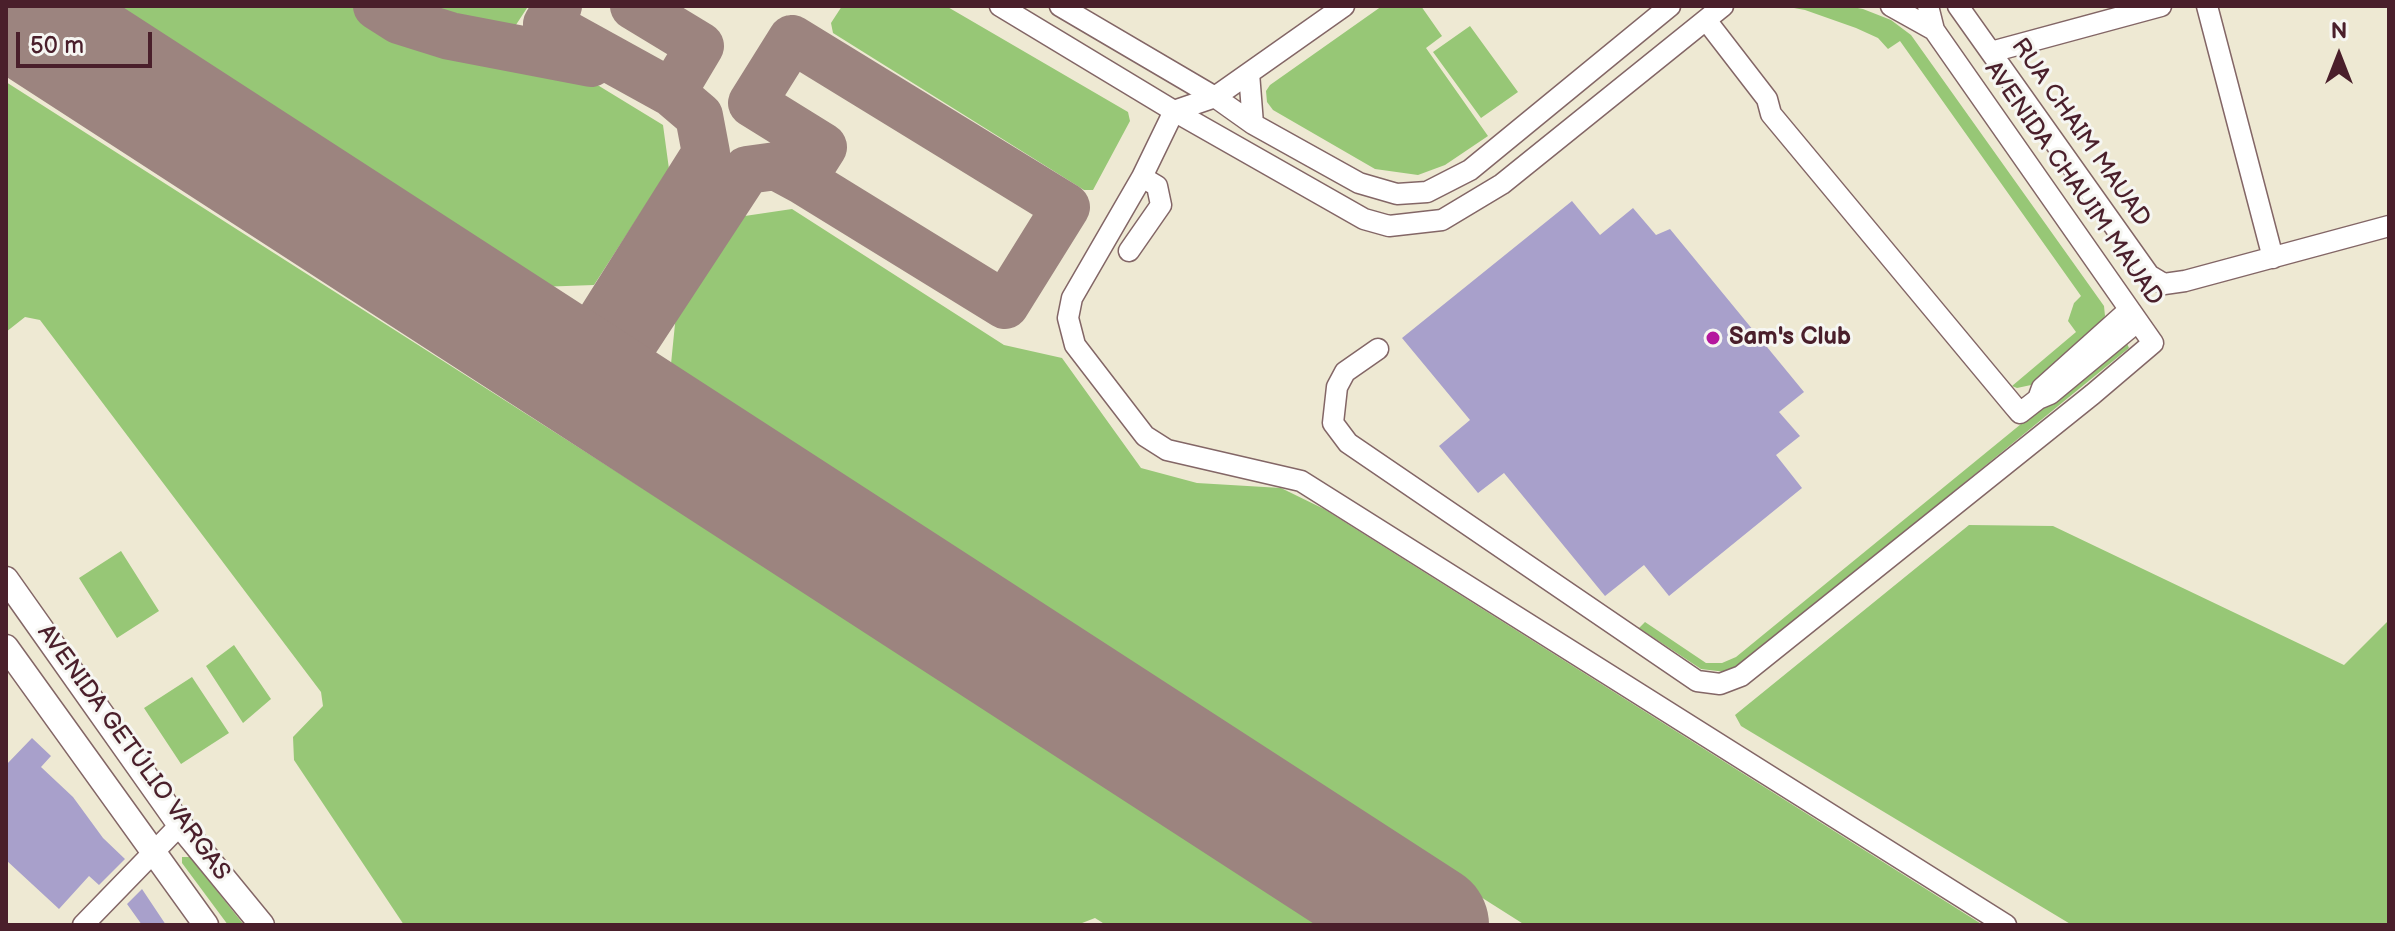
<!DOCTYPE html>
<html>
<head>
<meta charset="utf-8">
<style>
	body { margin:0 }
	#map { position:relative; width:2395px; height:931px; overflow:hidden; background:#eee9d3; font-family:"Balsamiq Sans",sans-serif }
	canvas { display:block }
	.frame { position:absolute; inset:0; border:8px solid #4a1f2b; pointer-events:none }
	.north { position:absolute; left:2299px; top:16px; width:80px; height:80px; -webkit-text-stroke:6px #f6f6f2; paint-order:stroke; rotate:0deg; font-size:22px; font-weight:700; line-height:32px; text-align:center; color:#4a1f2b }
	.north::after { content:''; display:block; margin:auto; width:28px; height:36px; background:#4a1f2b; clip-path:polygon(50% 0,100% 100%,50% 72%,0 100%) }
	.scale { position:absolute; left:16px; top:32px; width:136px; height:36px; box-sizing:border-box; border:4px solid #4a1f2b; border-top:0; padding-left:10px; font-size:24px; line-height:28px; white-space:nowrap; color:#4a1f2b; -webkit-text-stroke:6px #f6f6f2; paint-order:stroke }
</style>
</head>
<body>
<div id="map">
<canvas width="2395" height="931"></canvas>
<div class="frame"></div>
<div class="north">N</div>
<div class="scale">50 m</div>
</div>
<script>
const ctx = document.querySelector('canvas').getContext('2d');
ctx.lineJoin = 'round';
function fill(path, color) { ctx.fillStyle = color; ctx.fill(path, 'evenodd'); }
const toPath = rows => new Path2D(rows.map(r => 'M' + r).join(''));
function stroke(path, color, width, dash) { ctx.strokeStyle = color; ctx.lineWidth = width; ctx.lineCap = dash ? 'butt' : 'round'; ctx.setLineDash(dash || []); ctx.stroke(path); }
function write(font, color, halo, rows, align = 'center') {
  ctx.font = font + ' "Balsamiq Sans",sans-serif'; ctx.lineWidth = 6; ctx.setLineDash([]); ctx.textBaseline = 'middle'; ctx.strokeStyle = halo; ctx.fillStyle = color; for (const [text, x, y, turn = 0] of rows) {
    ctx.save(); ctx.translate(x, y); ctx.rotate((+turn || 0) * Math.PI / 180); ctx.textAlign = isNaN(turn) ? turn : align; if (halo) ctx.strokeText(text, 0, 0); ctx.fillText(text, 0, 0); ctx.restore();
  }
}
fill(toPath([
	[101,6,353,6,402,38,586,78,663,125,669,169,594,285,538,287],
	[396,6,527,6,527,8,510,34,502,35,449,26,415,17],
	[842,6,946,6,1128,112,1130,121,1093,190,1084,190,833,33,831,23],
	[1382,6,1421,6,1442,36,1426,48,1488,136,1445,165,1418,175,1375,169,1273,110,1267,102,1266,91,1270,85],
	[1783,6,1847,6,1863,9,1891,20,1911,35,2104,306,2105,316,2098,329,2031,385,2017,388,2012,386,2076,332,2068,321,2074,303,2081,296,1900,41,1888,49,1878,38,1856,28,1805,10],
	[1470,26,1518,92,1481,118,1433,52],
	[6,82,1327,925,1106,925,1095,918,1077,925,404,925,294,760,293,737,323,706,321,692,40,320,25,317,6,332],
	[792,209,1004,345,1062,358,1141,468,1197,483,1281,488,1324,509,1983,925,1525,925,687,394,671,364,676,314,738,217],
	[2125,339,2129,348,1744,663,1726,672,1701,669,1639,628,1645,622,1706,663,1722,663,1736,657],
	[1969,525,2053,526,2344,665,2389,620,2389,925,2072,925,1741,726,1735,715],
	[121,551,159,611,117,638,79,578],
	[234,645,271,699,243,723,206,666],
	[192,677,229,733,181,764,144,708],
	[182,857,190,857,244,925,228,925,182,863]
]), '#97c776');
stroke(toPath([
	[377,6,399,20,450,36,591,63],
	[558,6,547,24,672,93,700,46,634,6],
	[792,39,1066,207,1005,305,802,180,823,147,752,103,792,39],
	[519,335,595,329,706,153,699,116,672,93],
	[642,417,629,350,747,170,776,166,802,180]
]), '#9c847f', 48);
stroke(toPath([
	[9,6,1428,925]
]), '#9c847f', 122);
fill(toPath([
	[1572,201,1600,235,1633,208,1656,235,1670,229,1804,392,1779,412,1800,436,1776,455,1802,488,1669,596,1644,565,1605,596,1504,473,1478,493,1439,446,1470,420,1402,338],
	[32,738,51,756,41,767,73,797,103,838,125,859,99,885,89,876,59,909,6,860,6,765],
	[142,889,166,925,142,925,127,904]
]), '#a8a0cb');
const minor = toPath([
	[1000,6,1174,111,1364,219,1389,226,1442,220,1502,184,1723,6],
	[1060,6,1215,97,1253,124,1359,183,1397,194,1427,192,1470,170,1670,6],
	[1344,6,1215,97,1174,111,1142,177,1072,298,1068,318,1075,345,1145,436,1167,450,1301,481,2006,925],
	[1891,6,1934,30,1928,6],
	[1958,6,2149,275,2164,284,2185,281,2389,226],
	[2207,6,2273,258],
	[1706,20,1767,99,1771,114,2014,406,2020,413,2038,399],
	[1991,52,2161,6],
	[1249,73,1253,124],
	[1129,251,1161,205,1157,186,1142,177],
	[2129,310,2042,388,2038,399,2050,394,2137,322],
	[1378,349,1345,372,1337,387,1333,423,1348,443,1697,681,1720,684,1741,676,2093,394,2153,343,1934,30],
	[83,925,180,825]
]);
const major = toPath([
	[6,579,180,825,262,925],
	[6,647,206,925]
]);
stroke(minor, '#836666', 23);
stroke(major, '#836666', 27);
stroke(minor, '#fff', 20);
stroke(major, '#fff', 24);
for (const [x, y, r, color] of [
	[1713,338,8,"#b5179e"]
]) { const dot = new Path2D(); dot.arc(x, y, r, 0, 2 * Math.PI); ctx.fillStyle = color; ctx.fill(dot); stroke(dot, '#f6f6f2', 3); }
write('24px', '#4a1f2b', '#f6f6f2', [
	["RUA CHAIM MAUAD",2080,133,55],
	["AVENIDA CHAUIM MAUAD",2073,184,55],
	["AVENIDA GETÚLIO VARGAS",133,753,54]
]);
write('bold 24px', '#4a1f2b', '#f6f6f2', [
	["Sam's Club",1729,338]
], 'left');
</script>
</body>
</html>
